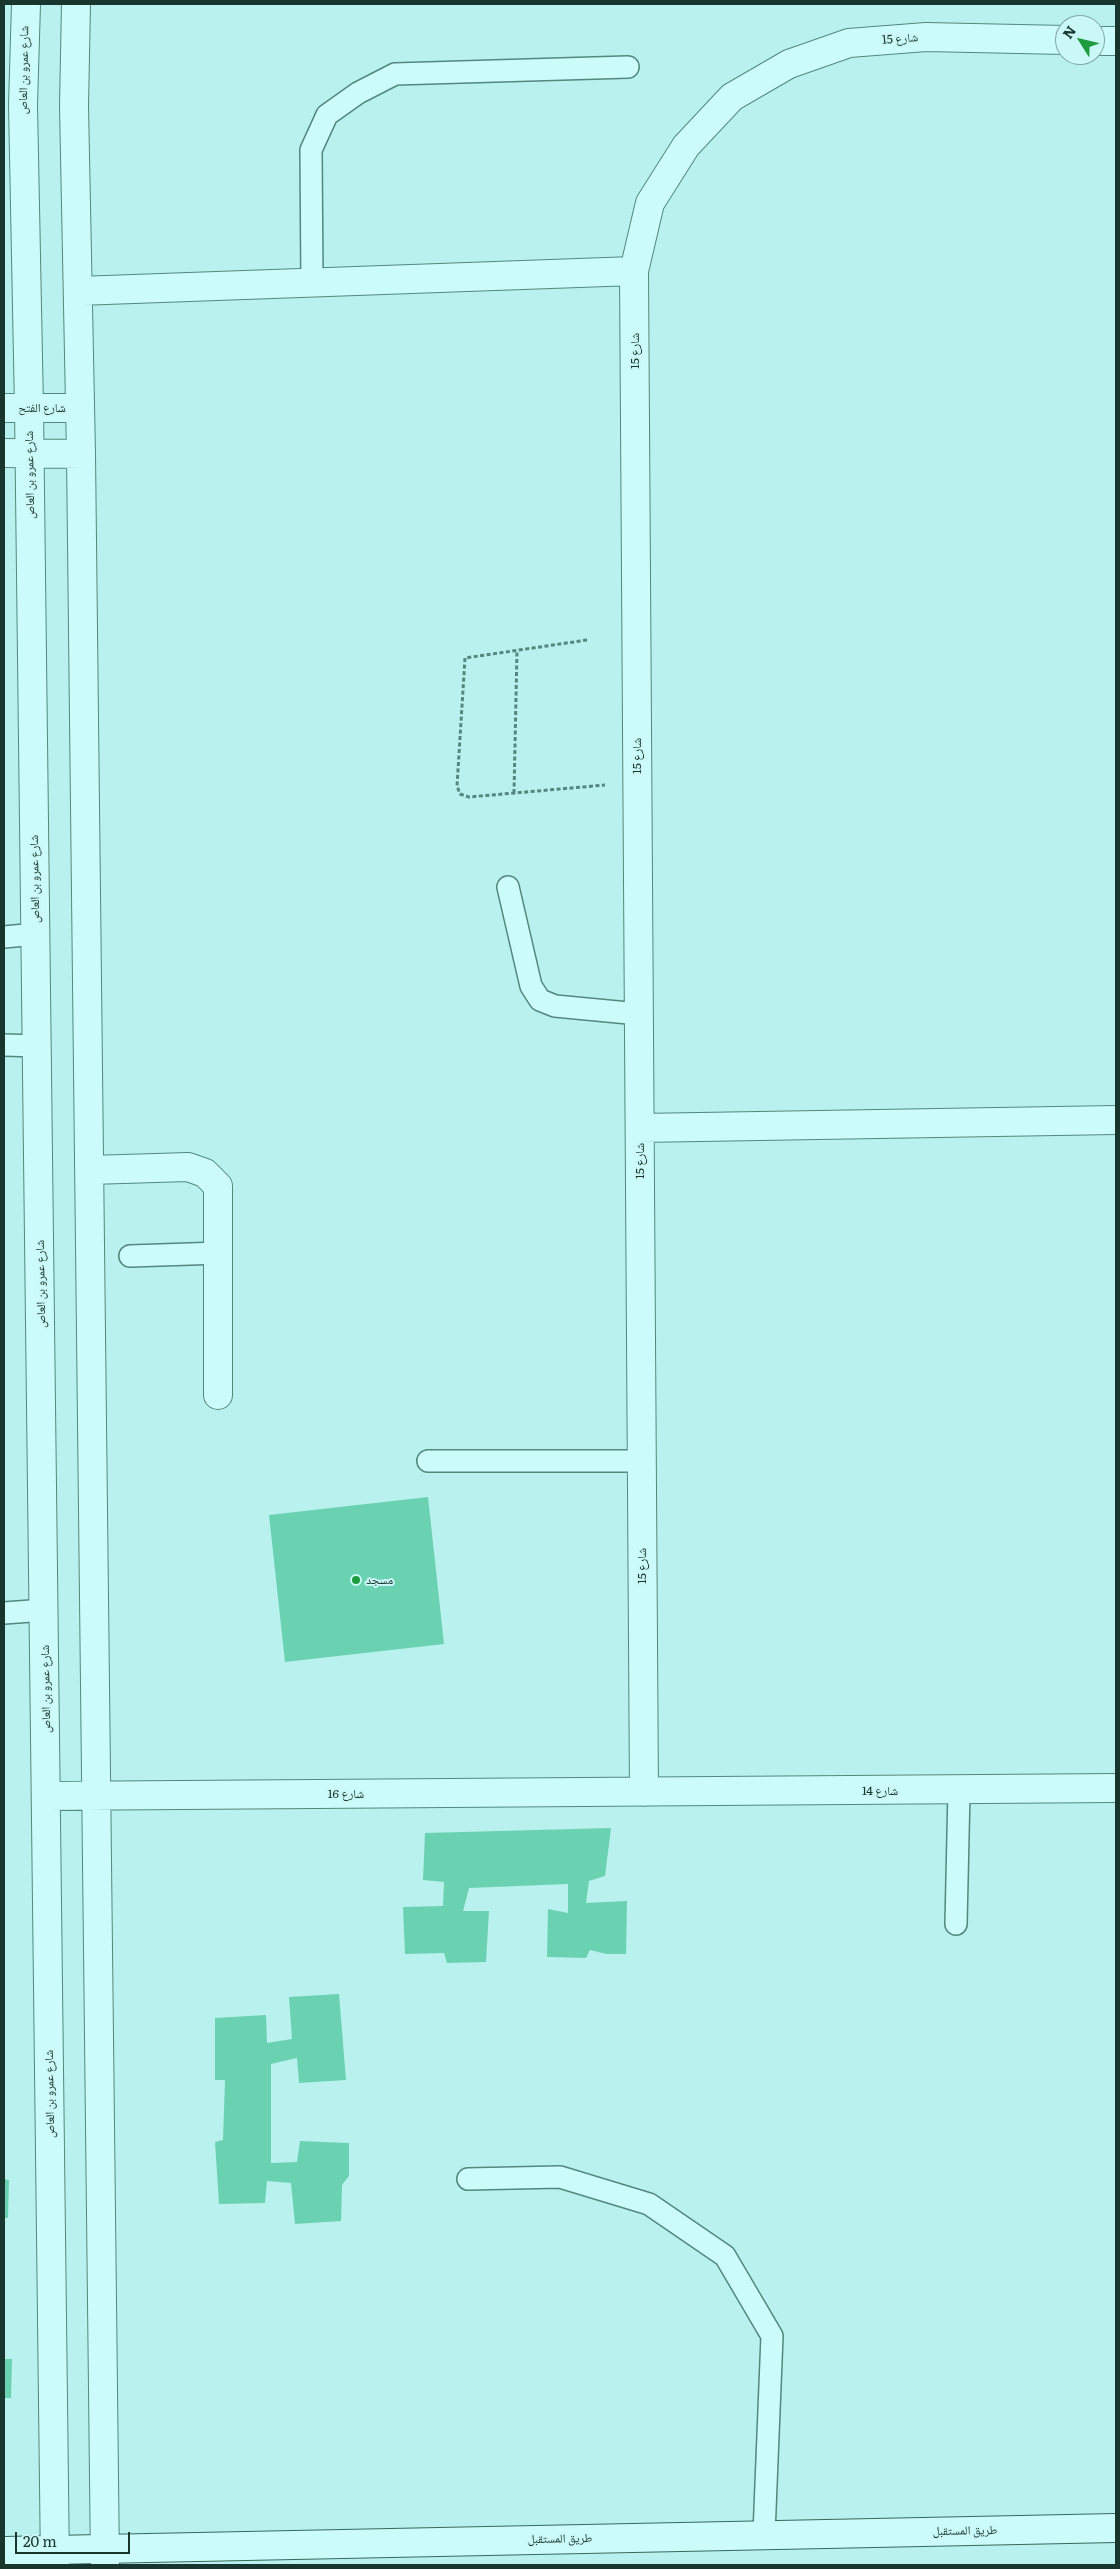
<!DOCTYPE html>
<html>
<head>
<meta charset="utf-8">
<style>
	body { margin:0 }
	#map { position:relative; width:1120px; height:2569px; overflow:hidden; background:#b9f1ef; font-family:Literata,serif }
	canvas { display:block }
	.frame { position:absolute; inset:0; border:5px solid #19362e; pointer-events:none }
	.north { position:absolute; left:1055px; top:15px; width:50px; height:50px; box-sizing:border-box; background:#c9f8f7; border:1px solid #83aaa7; border-radius:50%; rotate:306deg; font-size:14px; font-weight:700; line-height:20px; text-align:center; color:#19362e }
	.north::after { content:''; display:block; margin:auto; width:18px; height:22px; background:#1e9b3e; clip-path:polygon(50% 0,100% 100%,50% 72%,0 100%) }
	.scale { position:absolute; left:15px; top:2532px; width:115px; height:22px; box-sizing:border-box; border:2px solid #19362e; border-top:0; padding-left:6px; font-size:15px; line-height:18px; white-space:nowrap; color:#19362e; -webkit-text-stroke:4px #c9f8f7; paint-order:stroke }
</style>
</head>
<body>
<div id="map">
<canvas width="1120" height="2569"></canvas>
<div class="frame"></div>
<div class="north">N</div>
<div class="scale">20 m</div>
</div>
<script>
const ctx = document.querySelector('canvas').getContext('2d');
ctx.lineJoin = 'round';
function fill(path, color) { ctx.fillStyle = color; ctx.fill(path, 'evenodd'); }
const toPath = rows => new Path2D(rows.map(r => 'M' + r).join(''));
function stroke(path, color, width, dash) { ctx.strokeStyle = color; ctx.lineWidth = width; ctx.lineCap = dash ? 'butt' : 'round'; ctx.setLineDash(dash || []); ctx.stroke(path); }
function write(font, color, halo, rows, align = 'center') {
  ctx.font = font + ' Literata,"Noto Naskh Arabic",serif'; ctx.lineWidth = 4; ctx.setLineDash([]); ctx.textBaseline = 'middle'; ctx.strokeStyle = halo; ctx.fillStyle = color; for (const [text, x, y, turn = 0] of rows) {
    ctx.save(); ctx.translate(x, y); ctx.rotate((+turn || 0) * Math.PI / 180); ctx.textAlign = isNaN(turn) ? turn : align; if (halo) ctx.strokeText(text, 0, 0); ctx.fillText(text, 0, 0); ctx.restore();
  }
}
fill(toPath([
	[428,1497,444,1644,285,1662,269,1515],
	[611,1828,605,1876,589,1881,586,1903,627,1901,626,1954,607,1954,590,1950,586,1958,547,1957,548,1909,568,1913,568,1884,469,1888,463,1911,489,1911,486,1962,447,1963,444,1953,405,1954,403,1907,443,1906,444,1882,423,1880,425,1833],
	[339,1994,346,2080,299,2083,297,2058,271,2064,271,2163,297,2162,300,2141,349,2143,349,2176,342,2185,341,2221,295,2224,291,2183,267,2181,265,2203,219,2204,215,2142,223,2140,225,2080,215,2080,215,2018,266,2015,267,2043,292,2039,289,1997],
	[4,2179,9,2180,8,2218,4,2218],
	[4,2359,12,2359,11,2398,4,2398]
]), '#6bd2b1');
const lane = toPath([
	[312,283,311,150,327,115,358,93,395,74,628,67],
	[508,887,531,986,540,1000,555,1006,639,1014],
	[4,937,36,934],
	[4,1045,38,1046],
	[130,1256,220,1253],
	[428,1461,642,1461],
	[4,1613,45,1610],
	[956,1924,959,1791],
	[468,2179,560,2177,649,2204,725,2256,772,2336,764,2534]
]);
const street = toPath([
	[26,4,23,105,29,408,55,2565],
	[76,4,74,106,81,454,105,2565],
	[1095,41,1116,41],
	[78,291,634,271],
	[4,408,80,408],
	[4,453,81,454],
	[640,1128,1116,1120],
	[90,1170,188,1167,205,1173,218,1186,218,1395],
	[644,1792,634,271,650,203,686,146,732,97,789,64,849,43,926,37,1065,40],
	[48,1796,1116,1788]
]);
const secondary = toPath([
	[4,2551,1116,2528]
]);
stroke(lane, '#52887d', 24);
stroke(street, '#52887d', 30);
stroke(secondary, '#36695d', 30);
stroke(toPath([
	[587,640,465,658,457,786,460,794,469,797,605,785],
	[514,793,517,650]
]), '#52887d', 3, [4, 2.5]);
stroke(lane, '#ccfcfa', 21);
stroke(street, '#ccfcfa', 28);
stroke(secondary, '#ccfcfa', 28);
for (const [x, y, r, color] of [
	[356,1580,5,"#1e9b3e"]
]) { const dot = new Path2D(); dot.arc(x, y, r, 0, 2 * Math.PI); ctx.fillStyle = color; ctx.fill(dot); stroke(dot, '#c9f8f7', 2); }
write('12px', '#19362e', '#c9f8f7', [
	["شارع 15",900,39,-4],
	["شارع عمرو بن العاص",24,70,-89],
	["شارع 15",635,351,-90],
	["شارع الفتح",42,408],
	["شارع عمرو بن العاص",30,475,-91],
	["شارع 15",637,756,-90],
	["شارع عمرو بن العاص",35,879,-91],
	["شارع 15",640,1161,-90],
	["شارع عمرو بن العاص",41,1284,-91],
	["شارع 15",642,1566,-90],
	["شارع عمرو بن العاص",46,1689,-91],
	["شارع 14",880,1791],
	["شارع 16",346,1794],
	["شارع عمرو بن العاص",50,2094,-91],
	["طريق المستقبل",965,2531,-1],
	["طريق المستقبل",560,2539,-1]
]);
write('12px', '#19362e', '#c9f8f7', [
	["مسجد",366,1580]
], 'left');
</script>
</body>
</html>
